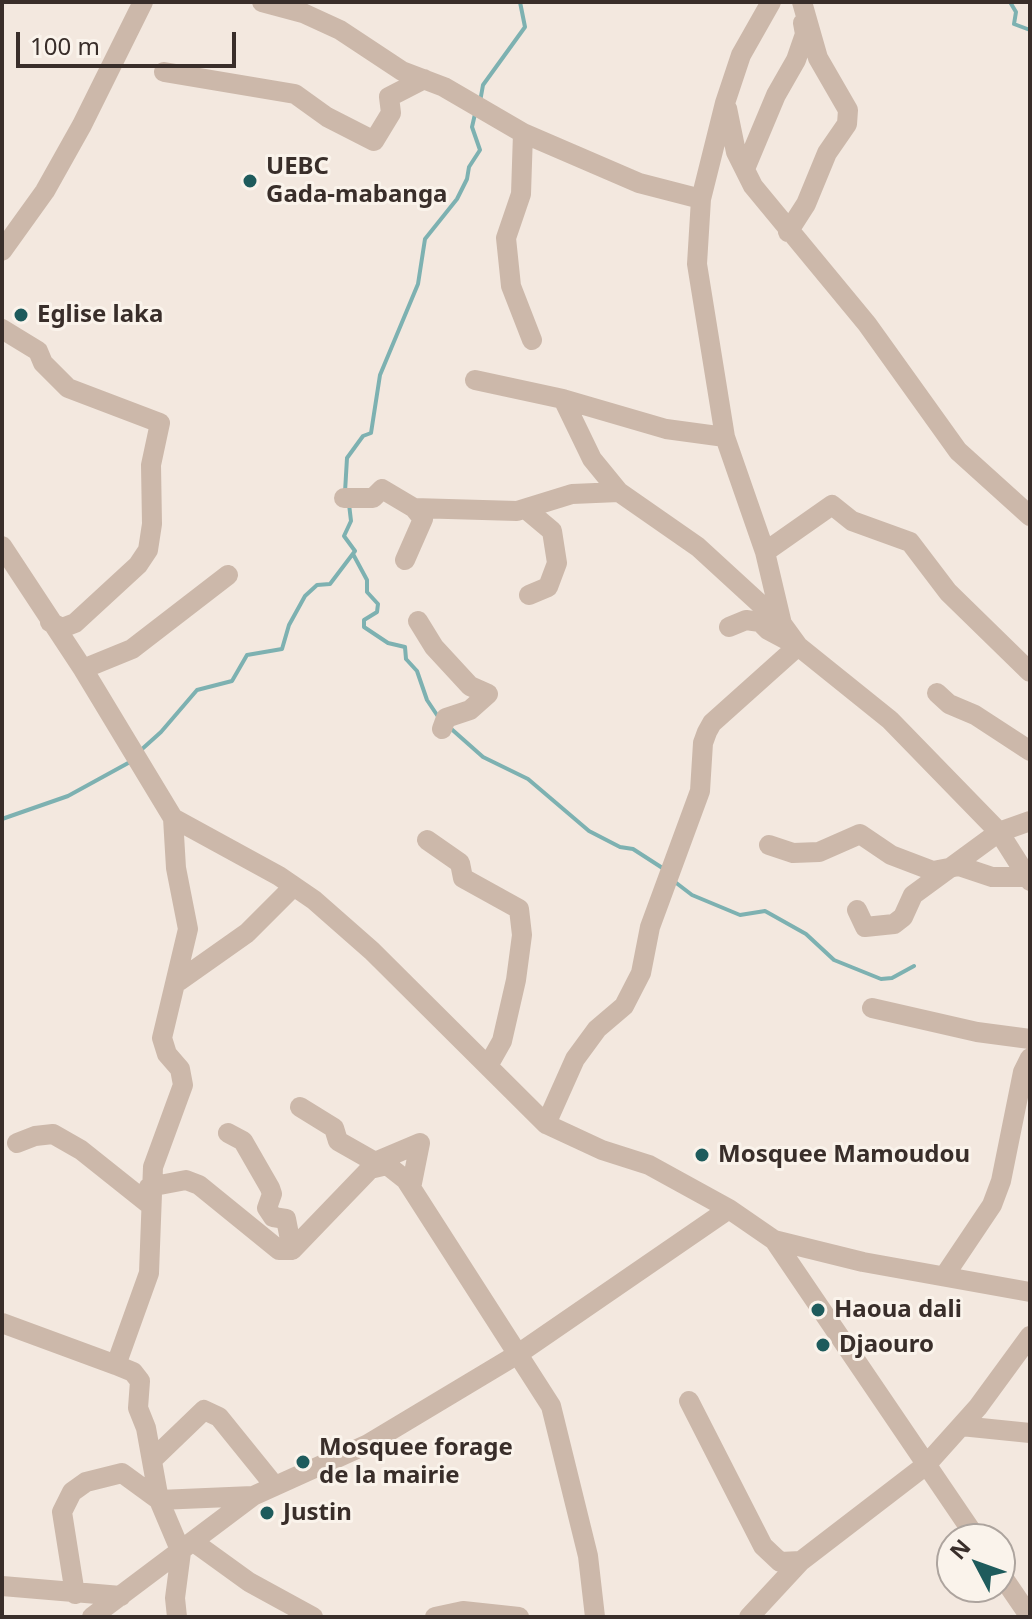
<!DOCTYPE html>
<html>
<head>
<meta charset="utf-8">
<style>
	body { margin:0 }
	#map { position:relative; width:1032px; height:1619px; overflow:hidden; background:#f3e8df; font-family:"Noto Sans",sans-serif }
	canvas { display:block }
	.frame { position:absolute; inset:0; border:4px solid #392e2a; pointer-events:none }
	.north { position:absolute; left:936px; top:1523px; width:80px; height:80px; box-sizing:border-box; background:#faf3eb; border:2px solid #ada49e; border-radius:50%; rotate:311deg; font-size:22px; font-weight:700; line-height:32px; text-align:center; color:#392e2a }
	.north::after { content:''; display:block; margin:auto; width:28px; height:36px; background:#1e5b5c; clip-path:polygon(50% 0,100% 100%,50% 72%,0 100%) }
	.scale { position:absolute; left:16px; top:32px; width:220px; height:36px; box-sizing:border-box; border:4px solid #392e2a; border-top:0; padding-left:10px; font-size:24px; line-height:28px; white-space:nowrap; color:#392e2a; -webkit-text-stroke:6px #faf3eb; paint-order:stroke }
</style>
</head>
<body>
<div id="map">
<canvas width="1032" height="1619"></canvas>
<div class="frame"></div>
<div class="north">N</div>
<div class="scale">100 m</div>
</div>
<script>
const ctx = document.querySelector('canvas').getContext('2d');
ctx.lineJoin = 'round';
const toPath = rows => new Path2D(rows.map(r => 'M' + r).join(''));
function stroke(path, color, width, dash) { ctx.strokeStyle = color; ctx.lineWidth = width; ctx.lineCap = dash ? 'butt' : 'round'; ctx.setLineDash(dash || []); ctx.stroke(path); }
function write(font, color, halo, rows, align = 'center') {
  ctx.font = font + ' "Noto Sans",sans-serif'; ctx.lineWidth = 6; ctx.setLineDash([]); ctx.textBaseline = 'middle'; ctx.strokeStyle = halo; ctx.fillStyle = color; for (const [text, x, y, turn = 0] of rows) {
    ctx.save(); ctx.translate(x, y); ctx.rotate((+turn || 0) * Math.PI / 180); ctx.textAlign = isNaN(turn) ? turn : align; if (halo) ctx.strokeText(text, 0, 0); ctx.fillText(text, 0, 0); ctx.restore();
  }
}
stroke(toPath([
	[1010,2,1016,12,1014,24,1030,30],
	[480,102,483,85,525,27,520,2],
	[345,492,347,458,363,436,371,433,380,375,418,284,425,239,457,199,467,179,469,167,480,150,472,127,475,114],
	[353,554,367,580,367,592,378,604,377,612,364,620,364,627,388,643,405,647,406,659,417,671,427,700,439,718],
	[448,726,483,757,528,779,589,831,620,847,633,849,664,869],
	[141,750,161,732,197,690,232,681,247,655,282,649,289,625,305,596,317,585,330,584,355,551,344,536,351,521,349,504],
	[2,819,68,796,130,762],
	[675,882,692,895,740,915,765,911,806,934,834,960,881,979,892,978,914,966]
]), '#7db1b1', 4);
stroke(toPath([
	[262,2,303,13,340,30,402,71,444,87,523,133,639,183,701,199],
	[771,2,741,55,725,103,701,199,697,264,725,437,765,552,782,624,798,646,890,720,999,832,1030,821],
	[164,72,295,94,327,117,374,141,391,113,389,97,424,79],
	[727,108,736,152,753,186,867,324,958,451,1030,516],
	[523,133,521,194,506,238,511,286,532,340],
	[745,169,776,95,796,60,805,34,803,23],
	[788,232,806,204,827,153,847,124,848,110,818,58,802,2],
	[2,251,45,191,82,125,143,2],
	[2,329,38,351,43,363,68,388,160,423,151,465,152,524,148,550,138,565,75,623,62,628,50,622],
	[475,380,563,399,666,429,725,437],
	[563,399,592,459,619,492,698,547,782,624],
	[344,498,373,498,382,489,414,508,517,511,572,494,619,492],
	[527,510,552,531,557,563,548,587,529,595],
	[2,546,83,669,173,818,279,876,314,900,372,951,546,1124,602,1150,649,1165,729,1209,774,1240,977,1539],
	[765,552,832,505,852,521,910,542,948,592,1030,672],
	[405,560,423,519,414,508],
	[418,621,434,647,470,686,488,694,470,710,446,718,442,729],
	[83,669,132,649,228,575],
	[937,693,949,704,975,715,1030,751],
	[427,840,460,863,463,878,519,909,522,935,516,980,502,1041,489,1064],
	[769,845,793,853,819,852,860,834,891,855,933,871,959,866,992,877,1025,877],
	[857,910,865,927,894,924,903,917,913,895,999,832,1030,881],
	[179,981,247,933,294,886],
	[872,1008,977,1032,1030,1039],
	[300,1107,334,1128,338,1141,375,1162,420,1143,411,1188],
	[546,1124,575,1059,597,1029,624,1006,641,973,650,927,700,791,703,743,707,732,712,723,798,646,768,630,760,622,746,620,729,627],
	[228,1133,243,1141,270,1188,272,1194,267,1208,273,1217,286,1219,292,1250],
	[17,1143,35,1136,53,1134,81,1150,150,1205],
	[149,1187,186,1180,199,1185,279,1250,292,1250,370,1169,387,1165,406,1180,551,1406,588,1556,595,1617],
	[774,1240,863,1262,1030,1292],
	[945,1275,992,1205,1001,1181,1023,1072,1030,1058],
	[2,1323,116,1365,133,1372,140,1381,138,1408,146,1428,159,1500,181,1552,175,1598,177,1617],
	[116,1365,149,1273,153,1167,183,1085,180,1069,167,1054,162,1038,188,929,176,868,173,818],
	[689,1401,763,1546,780,1562,801,1561],
	[961,1426,1030,1433],
	[152,1460,204,1410,219,1417,274,1485],
	[195,1543,249,1582,313,1617],
	[1000,1573,1030,1617],
	[2,1586,121,1596],
	[75,1594,62,1512,72,1492,86,1482,122,1473,159,1500,253,1496],
	[92,1617,253,1496,368,1444,518,1354,729,1209],
	[435,1617,463,1611,519,1617],
	[749,1617,801,1561,926,1465,978,1407,1030,1336]
]), '#ccb8aa', 20);
for (const [x, y, r, color] of [
	[250,181,8,"#1e5b5c"],
	[21,315,8,"#1e5b5c"],
	[702,1155,8,"#1e5b5c"],
	[818,1310,8,"#1e5b5c"],
	[823,1345,8,"#1e5b5c"],
	[303,1462,8,"#1e5b5c"],
	[267,1513,8,"#1e5b5c"]
]) { const dot = new Path2D(); dot.arc(x, y, r, 0, 2 * Math.PI); ctx.fillStyle = color; ctx.fill(dot); stroke(dot, '#faf3eb', 3); }
write('bold 24px', '#392e2a', '#faf3eb', [
	["UEBC",266,167],
	["Gada-mabanga",266,195],
	["Eglise laka",37,315],
	["Mosquee Mamoudou",718,1155],
	["Haoua dali",834,1310],
	["Djaouro",839,1345],
	["Mosquee forage",319,1448],
	["de la mairie",319,1476],
	["Justin",283,1513]
], 'left');
</script>
</body>
</html>
